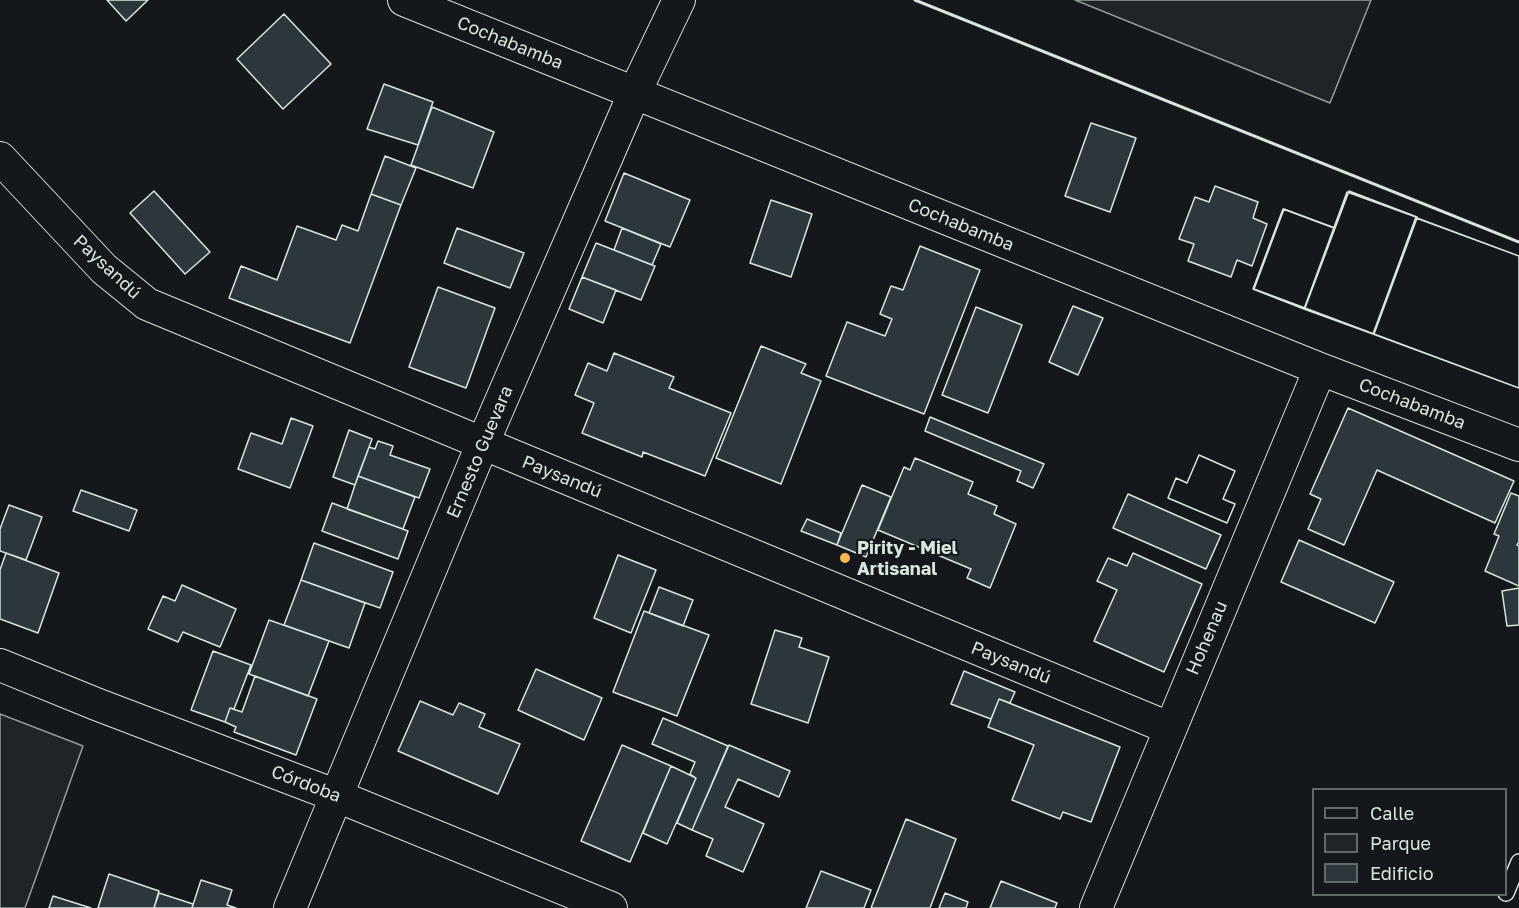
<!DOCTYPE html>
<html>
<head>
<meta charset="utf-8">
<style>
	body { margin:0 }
	#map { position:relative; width:1519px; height:908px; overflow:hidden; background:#14181c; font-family:"Golos Text",sans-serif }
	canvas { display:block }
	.legend { position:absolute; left:1312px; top:788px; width:195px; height:108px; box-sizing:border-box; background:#14181c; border:2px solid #626a69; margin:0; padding:8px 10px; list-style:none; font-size:18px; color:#d8e6dc }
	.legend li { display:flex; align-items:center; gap:12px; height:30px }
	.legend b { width:30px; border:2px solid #626a69 }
</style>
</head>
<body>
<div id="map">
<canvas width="1519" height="908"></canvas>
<ul class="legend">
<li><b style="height:8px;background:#14181c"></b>Calle</li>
<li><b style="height:16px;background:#202428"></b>Parque</li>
<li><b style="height:16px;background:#2c363c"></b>Edificio</li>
</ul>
</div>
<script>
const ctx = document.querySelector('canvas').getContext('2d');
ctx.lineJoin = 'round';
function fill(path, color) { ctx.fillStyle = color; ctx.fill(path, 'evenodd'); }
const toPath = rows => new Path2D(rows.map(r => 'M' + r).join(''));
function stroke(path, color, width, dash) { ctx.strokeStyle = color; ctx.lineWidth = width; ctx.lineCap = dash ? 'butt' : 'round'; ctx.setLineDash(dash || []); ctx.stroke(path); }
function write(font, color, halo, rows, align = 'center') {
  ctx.font = font + ' "Golos Text",sans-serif'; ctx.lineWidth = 4.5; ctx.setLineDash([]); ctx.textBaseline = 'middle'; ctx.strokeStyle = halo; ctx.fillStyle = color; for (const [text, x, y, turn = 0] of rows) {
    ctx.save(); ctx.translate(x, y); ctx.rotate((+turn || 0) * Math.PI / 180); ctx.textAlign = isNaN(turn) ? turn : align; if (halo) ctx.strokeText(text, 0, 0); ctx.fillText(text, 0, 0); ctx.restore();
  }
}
const green = toPath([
	[1075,0,1371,0,1330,103,1075,0],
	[0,714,83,746,25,908,0,908,0,714]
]);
fill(green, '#202428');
stroke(green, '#939e99', 1.5);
const building = toPath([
	[107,0,148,0,126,21,107,0],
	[284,14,331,64,283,109,237,59,284,14],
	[384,84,433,102,418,145,367,129,384,84],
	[432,107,494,132,473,188,411,165,432,107],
	[1091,123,1136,138,1110,212,1065,196,1091,123],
	[385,156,416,168,401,205,371,194,385,156],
	[624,173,690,200,670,247,605,221,624,173],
	[1215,186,1258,202,1253,218,1267,224,1252,266,1237,260,1231,277,1188,261,1194,244,1179,239,1195,197,1209,202,1215,186],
	[154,191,210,252,185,274,130,213,154,191],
	[1349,191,1417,217,1374,334,1305,308,1349,191],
	[1347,192,1416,217,1373,334,1304,309,1347,192],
	[371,194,401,205,350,343,229,298,241,266,277,280,297,226,336,240,342,225,358,231,371,194],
	[771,200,812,214,791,277,750,263,771,200],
	[1283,209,1334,228,1304,309,1253,289,1283,209],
	[1284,209,1335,228,1305,308,1254,289,1284,209],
	[1416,218,1519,256,1519,388,1373,334,1416,218],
	[1417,218,1519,256,1519,388,1374,334,1417,218],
	[457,228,524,253,510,288,444,263,457,228],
	[622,228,661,244,652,265,614,250,622,228],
	[596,243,655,266,641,300,582,277,596,243],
	[920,246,980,270,924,414,826,376,847,322,885,336,892,319,880,314,891,286,903,290,920,246],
	[582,277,616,290,603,323,569,309,582,277],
	[438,287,495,308,466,388,409,367,438,287],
	[1073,306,1103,318,1078,375,1049,362,1073,306],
	[976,307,1022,325,988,413,942,395,976,307],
	[761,346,806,364,801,373,821,381,781,484,716,458,761,346],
	[614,353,674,377,669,388,731,413,705,476,643,452,642,457,582,433,594,403,575,395,588,363,607,371,614,353],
	[1348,408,1514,481,1495,523,1377,470,1344,545,1308,529,1321,499,1310,494,1348,408],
	[930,417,1044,464,1033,488,1017,481,1021,471,925,431,930,417],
	[291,418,313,426,290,488,238,469,251,433,282,444,291,418],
	[349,430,372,439,355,485,333,477,349,430],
	[378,441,393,446,390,455,430,469,419,498,358,476,369,447,375,449,378,441],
	[1199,455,1235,471,1223,499,1235,504,1227,523,1168,498,1176,478,1187,483,1199,455],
	[1199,455,1235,471,1223,499,1235,504,1227,523,1168,498,1176,478,1187,483,1199,455],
	[915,458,973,482,968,494,997,506,994,514,1016,524,990,588,967,578,971,569,878,530,904,467,910,470,915,458],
	[358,476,415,497,403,529,347,509,358,476],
	[862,485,891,497,866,557,837,545,862,485],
	[81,490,137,510,129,531,73,511,81,490],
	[1511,493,1519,496,1519,542,1517,545,1519,546,1519,586,1485,571,1499,536,1494,534,1511,493],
	[1128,494,1221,535,1206,569,1113,528,1128,494],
	[332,503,408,531,398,559,322,531,332,503],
	[9,505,42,517,26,560,0,551,0,529,9,505],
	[807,519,841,533,837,545,801,531,807,519],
	[1299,540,1394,582,1375,623,1281,582,1299,540],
	[314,543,393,572,380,608,301,580,314,543],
	[6,553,59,573,38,633,0,619,0,570,6,553],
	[1133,553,1202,584,1164,672,1094,641,1117,590,1097,581,1108,558,1127,566,1133,553],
	[618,555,656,570,631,633,594,618,618,555],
	[301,580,365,603,349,648,284,625,301,580],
	[182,585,236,609,220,647,183,632,178,642,148,629,163,596,175,601,182,585],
	[659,587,693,600,683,626,649,613,659,587],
	[1519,588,1519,625,1507,626,1502,591,1519,588],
	[644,611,709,635,677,716,613,692,644,611],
	[269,620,329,641,308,696,249,674,269,620],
	[775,630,802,638,799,647,829,657,808,723,751,704,775,630],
	[213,651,251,665,234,709,230,708,225,722,191,710,213,651],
	[536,669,602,698,584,740,518,710,536,669],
	[964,671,1015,692,1010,703,999,699,991,719,951,704,964,671],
	[255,676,317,699,296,755,234,732,236,727,225,722,230,708,242,712,255,676],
	[999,699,1120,747,1091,822,1063,812,1060,819,1012,800,1034,745,988,727,999,699],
	[420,701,453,715,459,703,485,714,479,727,520,744,498,794,398,751,420,701],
	[663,718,728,746,692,830,677,823,696,778,690,774,695,762,652,744,663,718],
	[622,745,671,766,630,862,581,841,622,745],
	[729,745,790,771,779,797,738,779,725,807,764,824,743,872,706,856,713,839,692,830,729,745],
	[671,766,696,778,667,844,643,833,671,766],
	[906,819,956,839,930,908,871,908,906,819],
	[821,871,871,890,864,908,806,908,821,871],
	[109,874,159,891,154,908,98,908,109,874],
	[201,880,232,890,227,905,236,908,192,908,201,880],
	[1001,881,1057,903,1055,908,990,908,1001,881],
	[159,893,193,904,192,908,154,908,159,893],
	[945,893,968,902,966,908,939,908,945,893],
	[53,896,91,908,49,908,53,896]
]);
fill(building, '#2c363c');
stroke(building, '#d8e6dc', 1.5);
const service = toPath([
	[1506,893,1519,862]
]);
const minor = toPath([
	[404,0,1320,369,1519,445],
	[0,158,104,269,147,304,1169,728],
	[0,665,96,704,337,796,611,908],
	[290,908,482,445,634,94,679,0],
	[1096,908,1320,369]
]);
stroke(service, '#d8e6dc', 18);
stroke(minor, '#d8e6dc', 34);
stroke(service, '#14181c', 15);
stroke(minor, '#14181c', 32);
stroke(toPath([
	[915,0,1519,242]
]), '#d8e6dc', 3);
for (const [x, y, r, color] of [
	[845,558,6,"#ffb74d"]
]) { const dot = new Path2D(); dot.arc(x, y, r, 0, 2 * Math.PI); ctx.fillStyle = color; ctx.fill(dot); stroke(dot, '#14181c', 2); }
write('18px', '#d8e6dc', '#14181c', [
	["Cochabamba",510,43,22],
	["Cochabamba",961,225,22],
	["Paysandú",107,267,43],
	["Cochabamba",1412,404,21],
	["Ernesto Guevara",480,452,-67],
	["Paysandú",562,477,22],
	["Hohenau",1207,638,-67],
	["Paysandú",1011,663,22],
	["Córdoba",306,784,21]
]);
write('bold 18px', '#d8e6dc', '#14181c', [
	["Pirity - Miel",857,548],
	["Artisanal",857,569]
], 'left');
</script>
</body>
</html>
